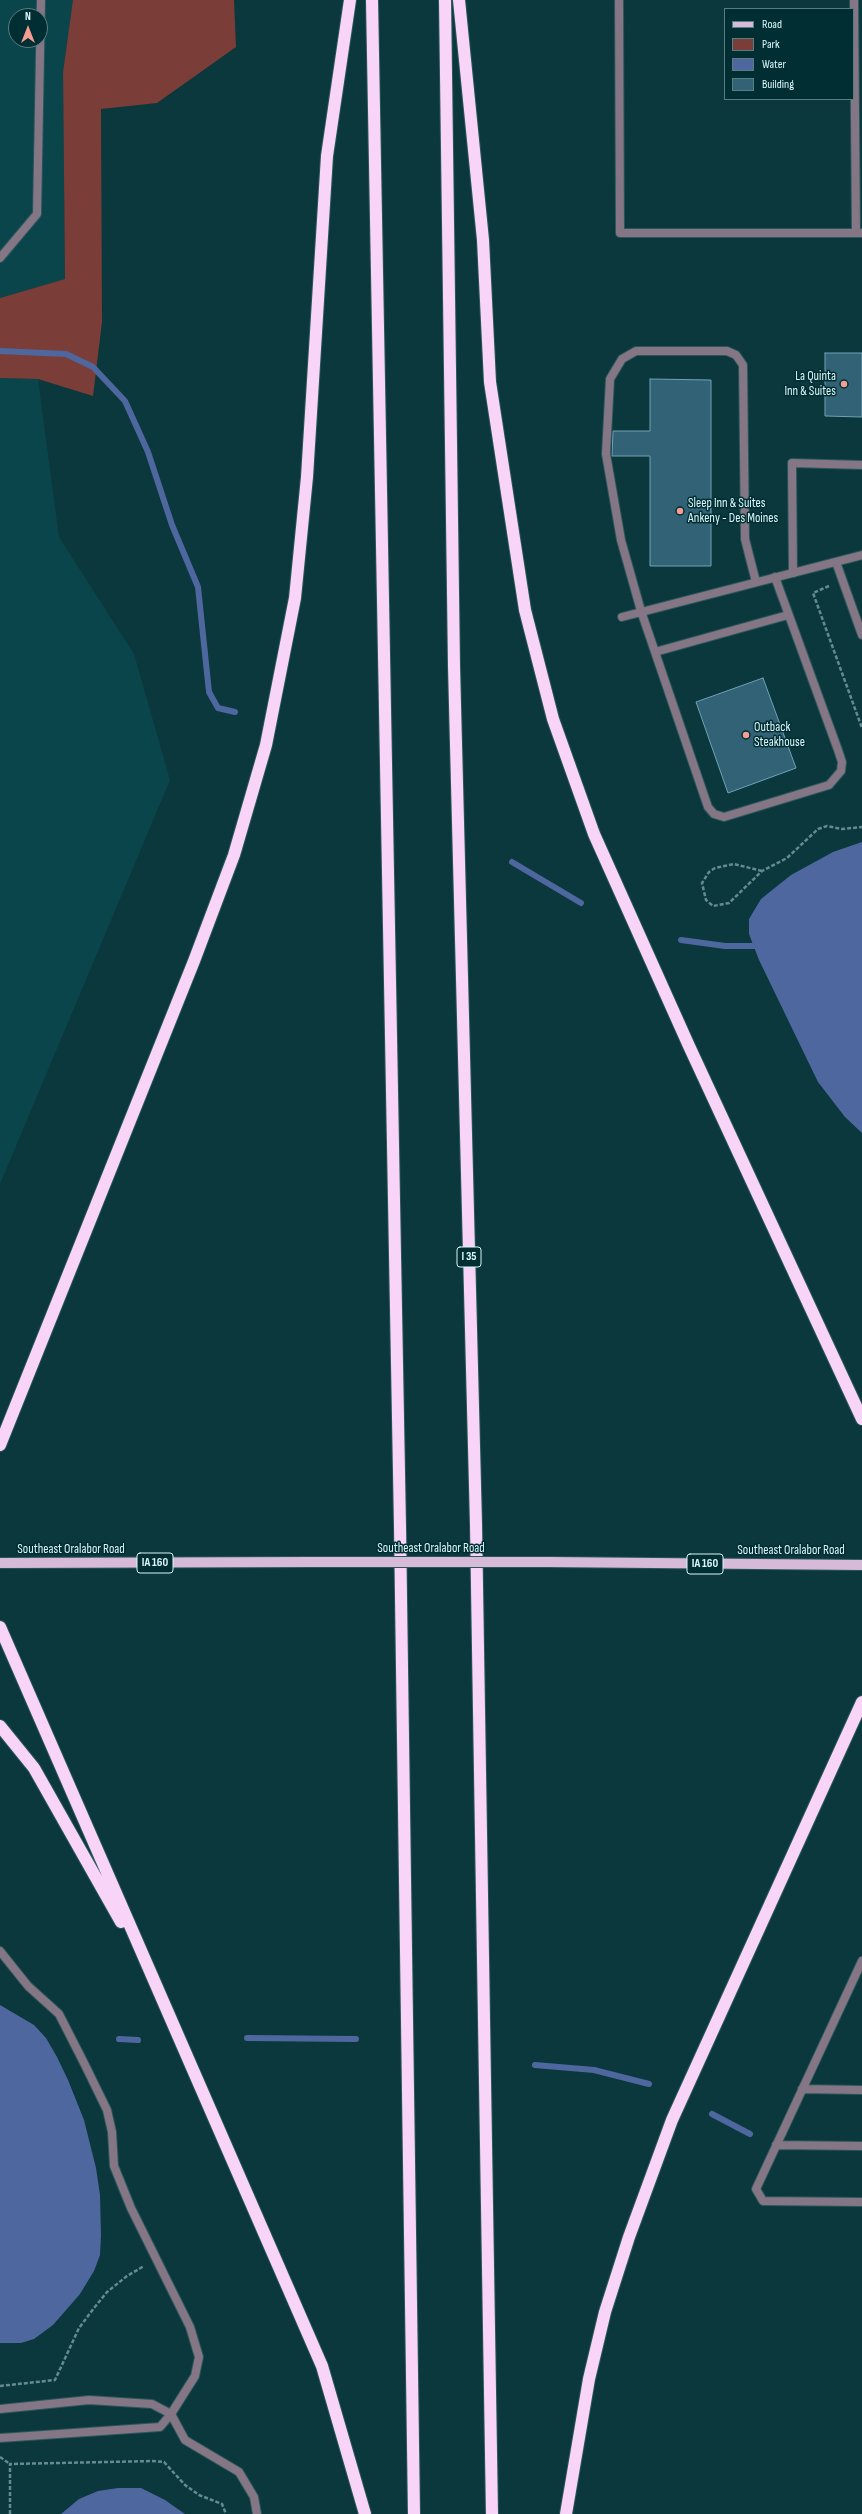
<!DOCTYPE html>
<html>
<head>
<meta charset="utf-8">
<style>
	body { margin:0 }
	#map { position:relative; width:862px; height:2514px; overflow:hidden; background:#0a383d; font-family:"Sofia Sans Condensed",sans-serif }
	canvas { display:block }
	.legend { position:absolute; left:724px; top:8px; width:130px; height:92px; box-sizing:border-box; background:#002e33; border:1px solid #587e83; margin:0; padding:5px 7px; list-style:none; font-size:12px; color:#dbf7fb }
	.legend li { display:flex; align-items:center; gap:8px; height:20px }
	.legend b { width:20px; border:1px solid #587e83 }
	.north { position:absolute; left:8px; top:8px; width:40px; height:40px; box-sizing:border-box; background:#002e33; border:1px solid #587e83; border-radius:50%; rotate:0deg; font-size:11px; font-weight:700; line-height:16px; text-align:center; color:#dbf7fb }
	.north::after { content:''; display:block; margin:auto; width:14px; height:18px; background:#f59c93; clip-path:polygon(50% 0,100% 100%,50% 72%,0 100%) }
</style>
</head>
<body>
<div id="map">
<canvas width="862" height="2514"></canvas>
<ul class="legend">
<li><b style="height:5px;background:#d7bad7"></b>Road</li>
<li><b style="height:11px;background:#7b3d38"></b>Park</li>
<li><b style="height:11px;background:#4f679f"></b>Water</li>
<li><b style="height:11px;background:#326275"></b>Building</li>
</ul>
<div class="north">N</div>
</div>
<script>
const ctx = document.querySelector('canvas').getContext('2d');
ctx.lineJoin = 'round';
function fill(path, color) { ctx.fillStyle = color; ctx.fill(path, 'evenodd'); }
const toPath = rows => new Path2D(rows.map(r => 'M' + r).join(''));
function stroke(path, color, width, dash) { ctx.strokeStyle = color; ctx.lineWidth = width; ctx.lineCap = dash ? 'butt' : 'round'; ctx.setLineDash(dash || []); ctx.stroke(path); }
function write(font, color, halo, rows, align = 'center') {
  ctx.font = font + ' "Sofia Sans Condensed",sans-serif'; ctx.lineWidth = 3; ctx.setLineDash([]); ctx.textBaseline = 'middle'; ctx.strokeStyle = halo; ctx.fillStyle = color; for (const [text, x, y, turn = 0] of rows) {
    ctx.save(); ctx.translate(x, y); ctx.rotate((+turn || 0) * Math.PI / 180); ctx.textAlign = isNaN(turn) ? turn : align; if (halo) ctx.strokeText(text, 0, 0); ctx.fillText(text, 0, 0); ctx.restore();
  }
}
fill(toPath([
	[0,0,73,0,63,72,65,279,0,298],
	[16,16,40,16,40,40,16,40],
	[0,378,38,379,59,537,134,654,170,780,0,1184]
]), '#0b454c');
fill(toPath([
	[73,0,234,0,236,47,157,103,101,109,102,322,93,396,38,379,0,378,0,298,65,279,63,72]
]), '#7b3d38');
fill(toPath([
	[862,842,862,1133,845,1117,818,1082,759,960,749,934,749,919,761,899,791,875,833,852],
	[0,2005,34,2025,46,2038,57,2057,68,2080,84,2120,96,2168,100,2195,101,2235,100,2255,94,2271,80,2294,53,2325,34,2339,21,2343,0,2343],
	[118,2488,141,2488,165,2500,185,2514,61,2514,79,2499,98,2491]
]), '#4f679f');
stroke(toPath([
	[0,351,66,354,93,367,125,401,148,452,172,525,198,587,209,692,218,708,235,712],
	[512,862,581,903],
	[681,940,725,946,754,946],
	[247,2038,356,2039],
	[119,2039,138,2040],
	[535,2065,594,2070,649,2084],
	[712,2114,750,2134]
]), '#4f679f', 6);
const building = toPath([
	[825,353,862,353,862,417,825,416,825,353],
	[650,379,711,380,711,566,650,566,650,456,612,456,613,431,650,431,650,379],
	[763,678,796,768,728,793,696,702,763,678]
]);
fill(building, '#326275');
stroke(building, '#71a2b6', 1);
const service = toPath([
	[619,0,620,233,862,233],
	[854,0,856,233],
	[0,258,37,214,41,0],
	[836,562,862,635],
	[793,573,792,463,862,465],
	[756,582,745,539,743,365,736,355,727,351,636,351,622,359,610,379,606,454,621,540,641,611,708,807,714,814,724,817,829,785,841,771,842,762,838,750,775,577],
	[655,652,788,615],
	[0,1951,28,1986,59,2014,85,2065,107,2110,112,2132,114,2166,131,2208,190,2327,199,2357,195,2376,171,2414,185,2440,239,2472,254,2497,257,2514],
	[862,1961,756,2189,763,2201,862,2202],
	[802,2089,862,2090],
	[776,2145,862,2146],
	[0,2409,89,2400,152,2404,171,2414,160,2427,0,2438]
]);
const minor = toPath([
	[622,617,862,555]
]);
const primary = toPath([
	[548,1562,862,1565],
	[0,1563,311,1562]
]);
const motorway = toPath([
	[372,0,400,1526,414,2514],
	[445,0,454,666,476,1524,492,2514],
	[459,0,483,240,490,382,525,610,553,719,594,834,689,1046,862,1419],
	[0,1445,194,961,234,855,266,745,295,598,307,477,327,156,350,0],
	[0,1627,322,2366,365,2514],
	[0,1726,34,1768,121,1922],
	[566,2514,589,2379,605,2312,629,2237,672,2120,862,1702]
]);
stroke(service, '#2b575b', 10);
stroke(minor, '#2b575b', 10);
stroke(primary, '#2b575b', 12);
stroke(motorway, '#2b575b', 14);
stroke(toPath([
	[829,586,813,593,862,728],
	[762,871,734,864,715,868,709,872,702,883,706,900,713,906,729,903,762,871,787,858,818,829,827,826,842,829,862,827],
	[0,2386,55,2380,79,2328,94,2308,107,2292,127,2276,144,2266],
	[0,2457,10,2464],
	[10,2514,10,2464,152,2461,164,2462,185,2485,199,2495,222,2504,226,2514]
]), '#658b90', 2.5, [4, 2]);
stroke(service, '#847684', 8);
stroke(minor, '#847684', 8);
stroke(primary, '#d7bad7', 10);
stroke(motorway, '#f8d5f8', 12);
const primaryBridge = toPath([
	[311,1562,548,1562]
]);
stroke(primaryBridge, '#2b575b', 12, []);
stroke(primaryBridge, '#d7bad7', 10);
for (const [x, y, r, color] of [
	[844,384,4,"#f59c93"],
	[680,511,4,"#f59c93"],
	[746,735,4,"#f59c93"]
]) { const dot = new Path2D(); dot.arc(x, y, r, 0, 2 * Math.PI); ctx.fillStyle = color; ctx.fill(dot); stroke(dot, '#002e33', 1.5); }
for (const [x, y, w] of [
	[469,1257,24],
	[155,1563,36],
	[705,1564,36]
]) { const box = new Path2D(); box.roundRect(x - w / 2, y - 10, w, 20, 3); ctx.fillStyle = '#002e33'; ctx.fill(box); stroke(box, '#dbf7fb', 1); }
write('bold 12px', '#dbf7fb', null, [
	["I 35",469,1257],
	["IA 160",155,1563],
	["IA 160",705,1564]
]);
write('13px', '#dbf7fb', '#002e33', [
	["La Quinta",836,377,"right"],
	["Inn & Suites",836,392,"right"],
	["Sleep Inn & Suites",688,504],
	["Ankeny - Des Moines",688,519],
	["Outback",754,728],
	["Steakhouse",754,743]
], 'left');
write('13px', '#dbf7fb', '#002e33', [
	["Southeast Oralabor Road",431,1549],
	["Southeast Oralabor Road",71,1550],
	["Southeast Oralabor Road",791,1551]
]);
</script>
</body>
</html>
